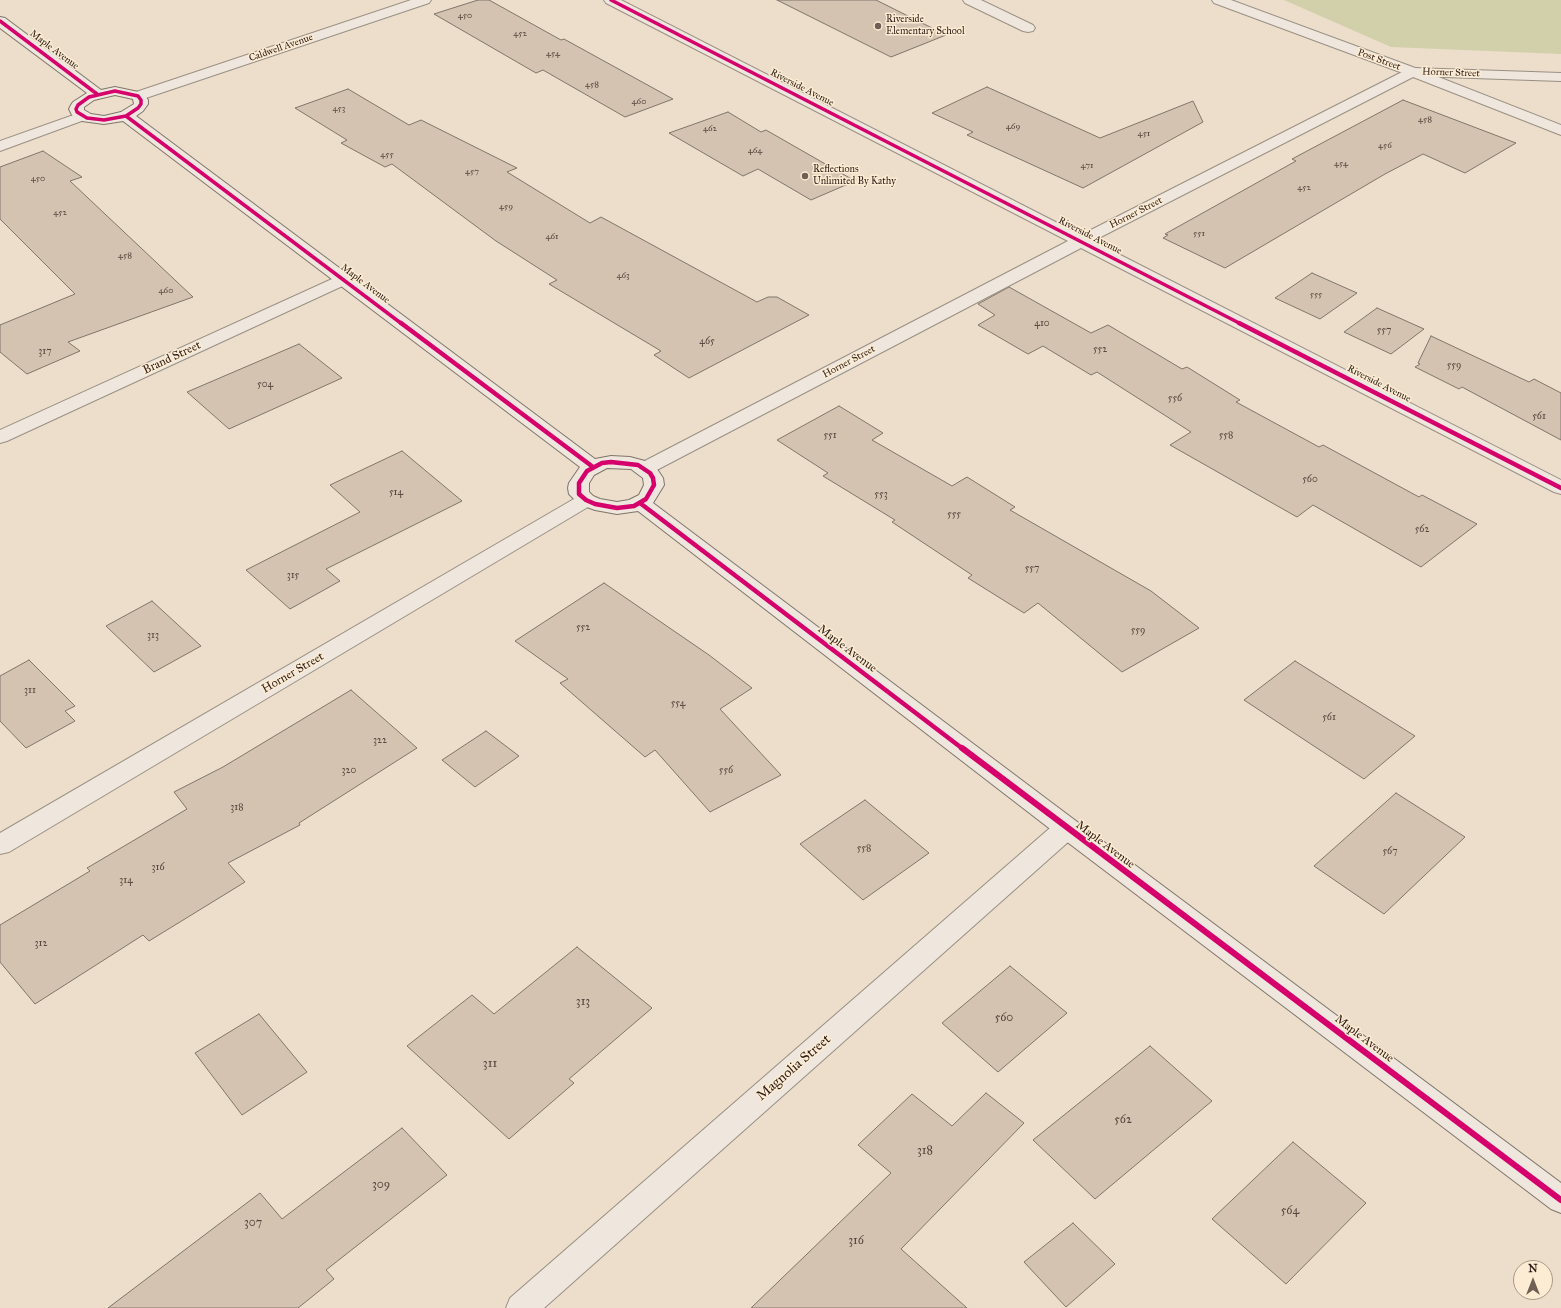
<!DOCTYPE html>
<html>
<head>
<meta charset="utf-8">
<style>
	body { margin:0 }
	#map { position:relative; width:1561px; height:1308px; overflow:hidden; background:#ecdeca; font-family:"IM FELL Great Primer",serif }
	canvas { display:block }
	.north { position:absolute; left:1513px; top:1260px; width:40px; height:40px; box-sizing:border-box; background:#fcecd3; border:1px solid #a99887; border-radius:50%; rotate:0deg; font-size:11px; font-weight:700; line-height:16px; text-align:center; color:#2c1b15 }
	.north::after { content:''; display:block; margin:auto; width:14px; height:18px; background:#6f5f54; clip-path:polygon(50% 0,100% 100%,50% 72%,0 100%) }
</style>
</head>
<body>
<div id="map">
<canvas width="1561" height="1308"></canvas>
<div class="north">N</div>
</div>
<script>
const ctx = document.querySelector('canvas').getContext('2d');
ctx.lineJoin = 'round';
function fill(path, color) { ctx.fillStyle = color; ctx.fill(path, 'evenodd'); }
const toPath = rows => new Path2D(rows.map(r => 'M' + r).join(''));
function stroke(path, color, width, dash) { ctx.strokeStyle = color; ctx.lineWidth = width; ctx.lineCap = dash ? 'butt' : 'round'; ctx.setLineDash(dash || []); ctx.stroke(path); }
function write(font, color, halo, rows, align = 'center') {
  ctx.font = font + ' "IM FELL Great Primer",serif'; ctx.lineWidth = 3; ctx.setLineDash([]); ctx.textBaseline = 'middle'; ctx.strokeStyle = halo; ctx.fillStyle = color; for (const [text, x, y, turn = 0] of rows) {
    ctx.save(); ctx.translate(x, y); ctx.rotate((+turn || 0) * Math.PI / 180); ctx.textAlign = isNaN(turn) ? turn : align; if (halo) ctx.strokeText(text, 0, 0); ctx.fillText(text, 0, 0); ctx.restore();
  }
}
fill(toPath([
	[1284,0,1561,0,1561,54,1391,47]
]), '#d2cfab');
const building = toPath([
	[478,0,489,0,561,40,564,39,673,99,625,117,543,70,536,73,434,14,478,0],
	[777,0,876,0,946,35,891,57,777,0],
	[987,87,1100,138,1193,101,1203,122,1083,188,967,135,973,132,932,113,987,87],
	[348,89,409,125,421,120,517,168,507,172,590,223,601,217,757,302,768,297,777,297,809,315,689,378,654,355,661,351,549,284,557,280,496,241,392,164,385,167,341,143,347,140,295,108,348,89],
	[1403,100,1516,143,1465,173,1423,154,1385,174,1225,268,1163,238,1168,235,1165,234,1296,161,1292,159,1403,100],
	[728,112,761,132,766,130,855,181,811,200,758,169,743,176,669,133,728,112],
	[43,151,82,177,70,181,193,297,68,342,80,351,27,374,0,352,0,325,75,294,0,219,0,167,43,151],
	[1312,273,1357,293,1320,319,1275,298,1312,273],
	[1009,287,1091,333,1108,325,1182,369,1187,367,1240,400,1236,402,1319,447,1323,445,1419,497,1422,495,1477,524,1421,567,1313,505,1297,517,1170,445,1191,432,1097,372,1091,375,1043,346,1028,354,978,325,995,315,978,304,1009,287],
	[1377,308,1424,329,1391,354,1344,332,1377,308],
	[1431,336,1529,382,1534,379,1561,393,1561,440,1462,387,1459,389,1415,367,1420,364,1418,363,1431,336],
	[299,344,342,378,229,429,187,392,299,344],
	[839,406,883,433,872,440,952,486,967,477,1015,507,1010,510,1151,591,1199,628,1122,672,1038,603,1024,613,968,578,972,575,892,522,895,520,823,476,828,473,777,440,839,406],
	[402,451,462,501,326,569,340,581,290,609,246,570,360,512,330,485,402,451],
	[604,583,709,655,752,688,720,709,781,775,710,812,655,750,645,757,560,683,568,679,515,641,604,583],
	[152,601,201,646,154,672,106,626,152,601],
	[29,660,75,706,65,711,75,721,26,748,0,721,0,676,29,660],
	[1295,661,1415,736,1364,779,1244,700,1295,661],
	[351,690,417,748,299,823,300,825,228,863,245,882,149,941,143,935,35,1004,0,962,0,925,90,871,87,868,187,809,174,792,223,767,351,690],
	[486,731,519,756,475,787,442,760,486,731],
	[1396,793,1465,837,1384,914,1314,866,1396,793],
	[865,800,929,853,863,900,800,844,865,800],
	[577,947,652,1008,569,1079,574,1083,509,1139,407,1046,472,995,494,1014,577,947],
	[1010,966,1067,1013,998,1072,942,1023,1010,966],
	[259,1014,307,1072,242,1115,195,1053,259,1014],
	[1150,1046,1212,1101,1095,1199,1033,1140,1150,1046],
	[986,1093,1024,1123,901,1249,967,1308,751,1308,891,1173,858,1145,912,1094,952,1126,986,1093],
	[402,1128,447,1175,326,1270,334,1279,298,1308,108,1308,260,1193,282,1219,402,1128],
	[1293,1142,1366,1203,1286,1284,1212,1219,1293,1142],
	[1073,1223,1115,1264,1066,1307,1024,1262,1073,1223]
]);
fill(building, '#d5c3b2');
stroke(building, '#7f756a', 1);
const lane = toPath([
	[963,0,981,0,1033,25,1035,28,1033,31,1028,32,1023,31,965,3,963,0],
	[1212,0,1231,0,1418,69,1561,125,1561,135,1408,75,1214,3,1212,0]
]);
const street = toPath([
	[411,0,431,0,429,3,143,99,138,100,133,99,131,96,133,93,411,0],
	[604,0,621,0,1081,235,1408,69,1413,68,1561,73,1561,81,1415,76,1093,241,1561,480,1561,494,1554,492,1081,248,651,473,644,475,637,473,634,469,637,465,1068,241,606,3,604,0],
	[82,112,87,113,89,116,87,119,0,151,0,141,82,112],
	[343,274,349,275,352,279,349,283,7,441,0,443,0,430,343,274],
	[586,494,593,496,596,500,593,504,9,852,0,854,0,833,579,496,586,494],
	[1067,819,1076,821,1079,828,1076,835,544,1308,506,1308,510,1298,1058,821,1067,819]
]);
const secondary = toPath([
	[0,17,5,18,101,90,115,87,143,93,148,100,148,104,143,111,136,116,595,459,611,456,630,457,645,461,657,469,663,478,664,485,653,503,1076,821,1561,1183,1561,1213,1551,1209,1058,835,638,511,617,514,595,510,579,504,569,494,568,488,569,483,580,467,123,121,104,124,82,121,72,115,69,109,71,105,73,102,87,93,0,28,0,17],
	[115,95,133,99,134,104,121,112,104,116,91,114,84,110,84,107,94,100,115,95],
	[607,468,631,469,643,478,644,485,639,495,629,500,617,502,600,499,593,496,589,492,589,483,594,475,607,468]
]);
stroke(lane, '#998f83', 2);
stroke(street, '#998f83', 2);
stroke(secondary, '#7f756a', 2);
fill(lane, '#efe7dd');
fill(street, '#efe7dd');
fill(secondary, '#efe7dd');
stroke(toPath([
	[611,0,1241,324],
	[0,21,97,94],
	[115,91,138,96,141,100,141,104,138,108,126,116,104,120,87,118,77,112,76,109,78,105,89,97,115,91],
	[126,116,402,324]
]), '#d6006c', 3.5);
stroke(toPath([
	[401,323,593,467],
	[1239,323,1561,488],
	[611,462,638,465,650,473,653,478,654,485,646,499,634,506,617,508,595,504,586,500,579,494,579,483,587,471,602,463,611,462],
	[640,503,963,749]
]), '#d6006c', 4.5);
stroke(toPath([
	[962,748,1561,1200]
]), '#d6006c', 6);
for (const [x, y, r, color] of [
	[878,26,4,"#6f5f54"],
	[805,176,4,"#6f5f54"]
]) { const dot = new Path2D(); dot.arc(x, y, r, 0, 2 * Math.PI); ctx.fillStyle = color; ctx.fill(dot); stroke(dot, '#fcecd3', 1.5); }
write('9px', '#56453c', null, [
	["450",465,16],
	["452",520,34],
	["454",553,54],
	["458",592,85],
	["460",639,102],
	["453",339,109],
	["458",1425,120],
	["469",1013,127],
	["462",710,129],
	["451",1144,134],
	["456",1385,146],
	["464",755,151],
	["455",387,155],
	["454",1341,164],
	["471",1087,166],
	["457",472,172],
	["450",38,179],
	["452",1304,188],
	["459",506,207],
	["452",60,213],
	["551",1199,234],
	["461",552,237],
	["458",125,256],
	["463",623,276],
	["460",166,291],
	["555",1316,295]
]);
write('10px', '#2c1b15', '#fcecd3', [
	["Riverside",886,20],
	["Elementary School",886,32],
	["Reflections",813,170],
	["Unlimited By Kathy",813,182]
], 'left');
write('10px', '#2c1b15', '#fcecd3', [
	["Caldwell Avenue",281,48,-19],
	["Maple Avenue",54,50,37],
	["Post Street",1379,60,20],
	["Horner Street",1451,73,2],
	["Riverside Avenue",802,88,27],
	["Horner Street",1136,213,-27],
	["Riverside Avenue",1090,236,27],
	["Maple Avenue",365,284,37],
	["Horner Street",849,362,-28],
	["Riverside Avenue",1379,384,27]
]);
write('10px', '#56453c', null, [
	["410",1042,324],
	["557",1384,331],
	["465",707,342],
	["552",1100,350],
	["317",45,352],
	["559",1454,366],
	["504",265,385],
	["556",1175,399],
	["561",1539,417],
	["551",830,436],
	["558",1226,436],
	["560",1310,480],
	["514",396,493],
	["553",881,495],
	["555",954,515],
	["562",1422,530],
	["557",1032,569],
	["315",293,576],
	["552",583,628],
	["559",1138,631],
	["313",153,636],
	["311",30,691],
	["554",678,704],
	["561",1329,718],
	["322",380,741],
	["320",349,771],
	["556",726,771],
	["318",237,808],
	["558",864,849],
	["567",1390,852],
	["316",158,868],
	["314",126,881],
	["312",41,944]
]);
write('12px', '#2c1b15', '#fcecd3', [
	["Brand Street",172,358,-25],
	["Maple Avenue",847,649,37],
	["Horner Street",293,673,-30],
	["Maple Avenue",1105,845,37],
	["Maple Avenue",1364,1039,37]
]);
write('12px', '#56453c', null, [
	["313",583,1002],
	["560",1004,1018],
	["311",490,1064],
	["562",1123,1120],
	["318",925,1151],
	["309",381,1185],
	["564",1290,1211],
	["307",253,1223],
	["316",856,1241]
]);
write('14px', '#2c1b15', '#fcecd3', [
	["Magnolia Street",794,1068,-41]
]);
</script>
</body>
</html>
